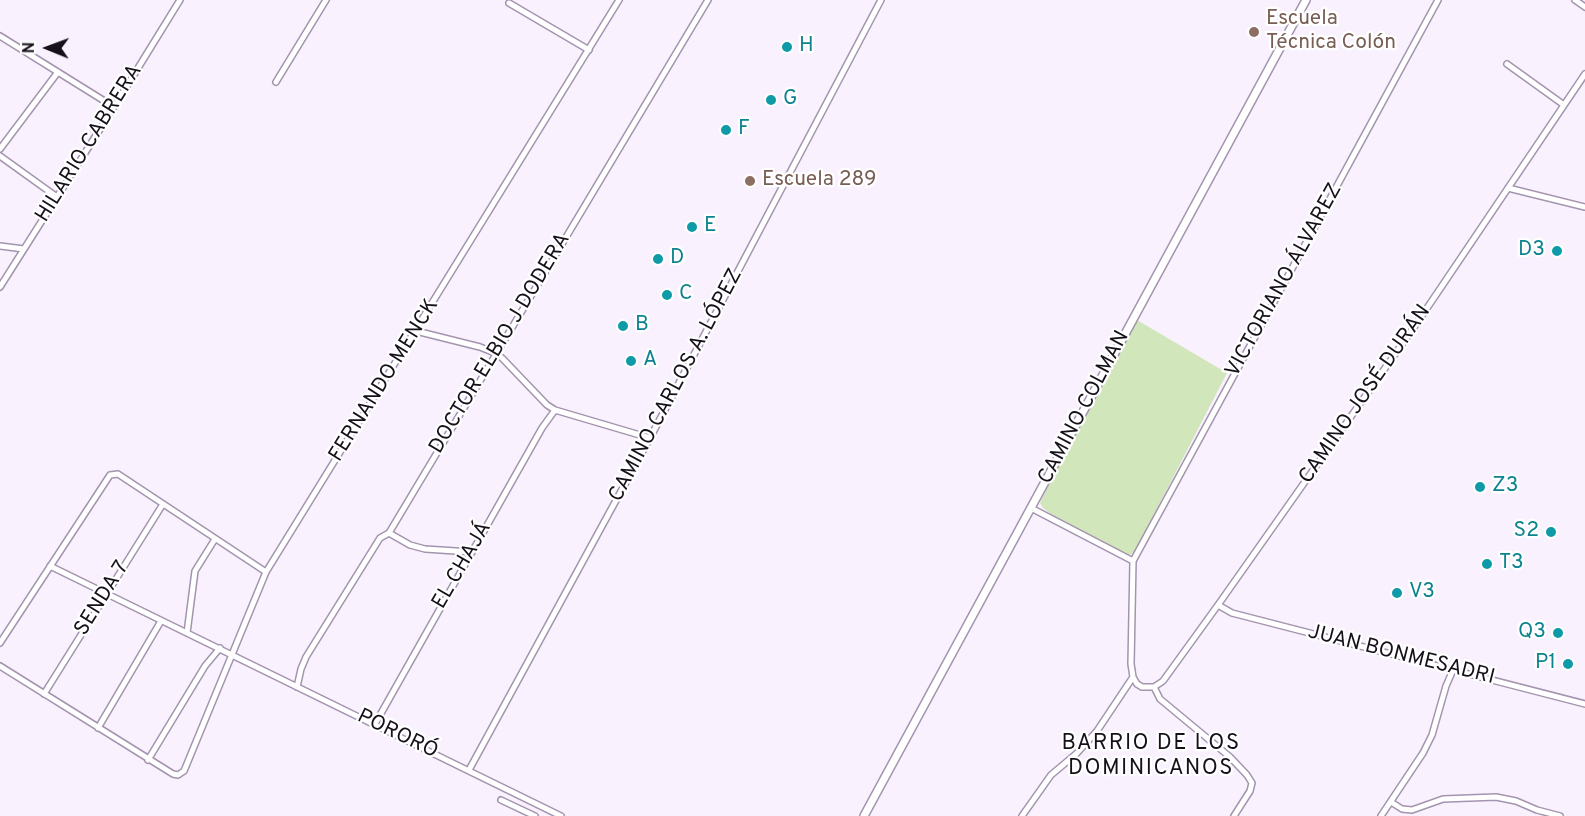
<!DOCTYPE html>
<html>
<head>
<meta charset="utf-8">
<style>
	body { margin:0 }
	#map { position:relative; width:1585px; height:816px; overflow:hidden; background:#f9f2fe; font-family:Overpass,sans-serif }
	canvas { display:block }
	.north { position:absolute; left:18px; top:18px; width:60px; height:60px; -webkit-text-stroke:4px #fff; paint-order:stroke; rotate:271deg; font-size:16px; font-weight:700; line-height:24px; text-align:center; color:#16101a }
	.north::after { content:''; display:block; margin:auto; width:21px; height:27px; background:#16101a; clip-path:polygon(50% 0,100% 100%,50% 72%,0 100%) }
</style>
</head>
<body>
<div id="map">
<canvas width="1585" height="816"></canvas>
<div class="north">N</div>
</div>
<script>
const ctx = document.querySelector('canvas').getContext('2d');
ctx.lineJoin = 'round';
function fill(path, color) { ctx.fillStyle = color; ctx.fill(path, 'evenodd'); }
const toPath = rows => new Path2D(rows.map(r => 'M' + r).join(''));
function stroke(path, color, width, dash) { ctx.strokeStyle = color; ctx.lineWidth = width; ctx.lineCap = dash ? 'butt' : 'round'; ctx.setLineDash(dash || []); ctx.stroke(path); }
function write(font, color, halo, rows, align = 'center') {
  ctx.font = font + ' Overpass,sans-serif'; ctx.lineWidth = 4.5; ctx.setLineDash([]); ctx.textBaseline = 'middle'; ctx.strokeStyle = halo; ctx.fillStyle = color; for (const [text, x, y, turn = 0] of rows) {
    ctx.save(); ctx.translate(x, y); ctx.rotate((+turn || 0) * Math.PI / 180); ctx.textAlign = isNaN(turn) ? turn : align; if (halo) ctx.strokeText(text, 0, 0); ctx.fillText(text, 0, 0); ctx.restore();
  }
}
fill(toPath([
	[1137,320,1227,373,1135,551,1130,555,1122,554,1051,514,1043,508,1040,503,1051,479]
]), '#d1e6ba');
const minor = toPath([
	[1438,0,1133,561,1131,664,1133,677,1137,684,1142,687,1154,687,1163,681,1218,605,1419,320,1585,74],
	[1575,0,1585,7],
	[509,3,589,50],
	[0,36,114,107],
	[1507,64,1564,105],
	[276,82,326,0],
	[0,149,58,72],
	[0,156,57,197],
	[1508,188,1585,207],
	[0,246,24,249],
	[0,287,114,107,180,0],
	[416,331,480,347,495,353,502,358,547,405,555,410,650,438],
	[1031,508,1133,561],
	[389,533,410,545,425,549,471,552],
	[50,566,561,816],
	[1218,605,1232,613,1585,704],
	[187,633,195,571,215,539],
	[0,643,110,475,118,474,266,572],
	[0,666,173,774,178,775,184,771,266,572,619,0],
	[297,687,301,669,306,657,380,538,389,533,708,0],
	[1154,687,1160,699,1230,757,1247,775,1252,783,1250,791,1234,816],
	[44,694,163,504],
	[375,724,542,428,555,410],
	[98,728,161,621],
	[148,760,205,666,220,648],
	[469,770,650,438,881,0],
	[501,800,535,816],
	[1391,802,1402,809,1412,810,1443,799,1496,797,1516,801,1537,810,1560,816],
	[1022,816,1051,775,1076,754,1097,731,1133,677],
	[1381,816,1423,753,1432,735,1446,686,1453,670]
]);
const tertiary = toPath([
	[864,816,1306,0]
]);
stroke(minor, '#a494af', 8);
stroke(tertiary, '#a494af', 10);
stroke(minor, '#fff', 5);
stroke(tertiary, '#fff', 7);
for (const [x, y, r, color] of [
	[1254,32,6,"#8d6e63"],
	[787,47,6,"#0f9aa8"],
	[771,100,6,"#0f9aa8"],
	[726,130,6,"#0f9aa8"],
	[750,181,6,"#8d6e63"],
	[692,227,6,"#0f9aa8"],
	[1557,251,6,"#0f9aa8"],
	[658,259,6,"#0f9aa8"],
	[667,295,6,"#0f9aa8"],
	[623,326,6,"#0f9aa8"],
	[631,361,6,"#0f9aa8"],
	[1480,487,6,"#0f9aa8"],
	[1551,532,6,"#0f9aa8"],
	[1487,564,6,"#0f9aa8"],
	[1397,593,6,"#0f9aa8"],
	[1558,633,6,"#0f9aa8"],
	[1568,664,6,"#0f9aa8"]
]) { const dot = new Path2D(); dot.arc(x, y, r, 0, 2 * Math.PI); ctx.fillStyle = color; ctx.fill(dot); stroke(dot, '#fff', 2); }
write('21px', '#785e54', '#fff', [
	["Escuela",1266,20],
	["Técnica Colón",1266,44],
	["Escuela 289",762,181]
], 'left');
write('21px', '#0d838f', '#fff', [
	["H",799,47],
	["G",783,100],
	["F",738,130],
	["E",704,227],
	["D3",1545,251,"right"],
	["D",670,259],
	["C",679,295],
	["B",635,326],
	["A",643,361],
	["Z3",1492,487],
	["S2",1539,532,"right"],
	["T3",1499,564],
	["V3",1409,593],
	["Q3",1546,633,"right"],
	["P1",1556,664,"right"]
], 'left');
write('21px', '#16101a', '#fff', [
	["HILARIO CABRERA",90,144,-58],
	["VICTORIANO ÁLVAREZ",1285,281,-61],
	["DOCTOR ELBIO J DODERA",501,344,-59],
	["FERNANDO MENCK",385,381,-58],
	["CAMINO CARLOS A. LÓPEZ",677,386,-62],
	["CAMINO JOSÉ DURÁN",1366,395,-55],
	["CAMINO COLMAN",1085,408,-62],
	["EL CHAJÁ",463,566,-60],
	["SENDA 7",103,599,-58],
	["JUAN BONMESADRI",1401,656,14],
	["PORORÓ",397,735,26]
]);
ctx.letterSpacing = '1.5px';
write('22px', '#16101a', '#fff', [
	["BARRIO DE LOS",1151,745],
	["DOMINICANOS",1151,770]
]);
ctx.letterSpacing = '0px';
</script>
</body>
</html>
